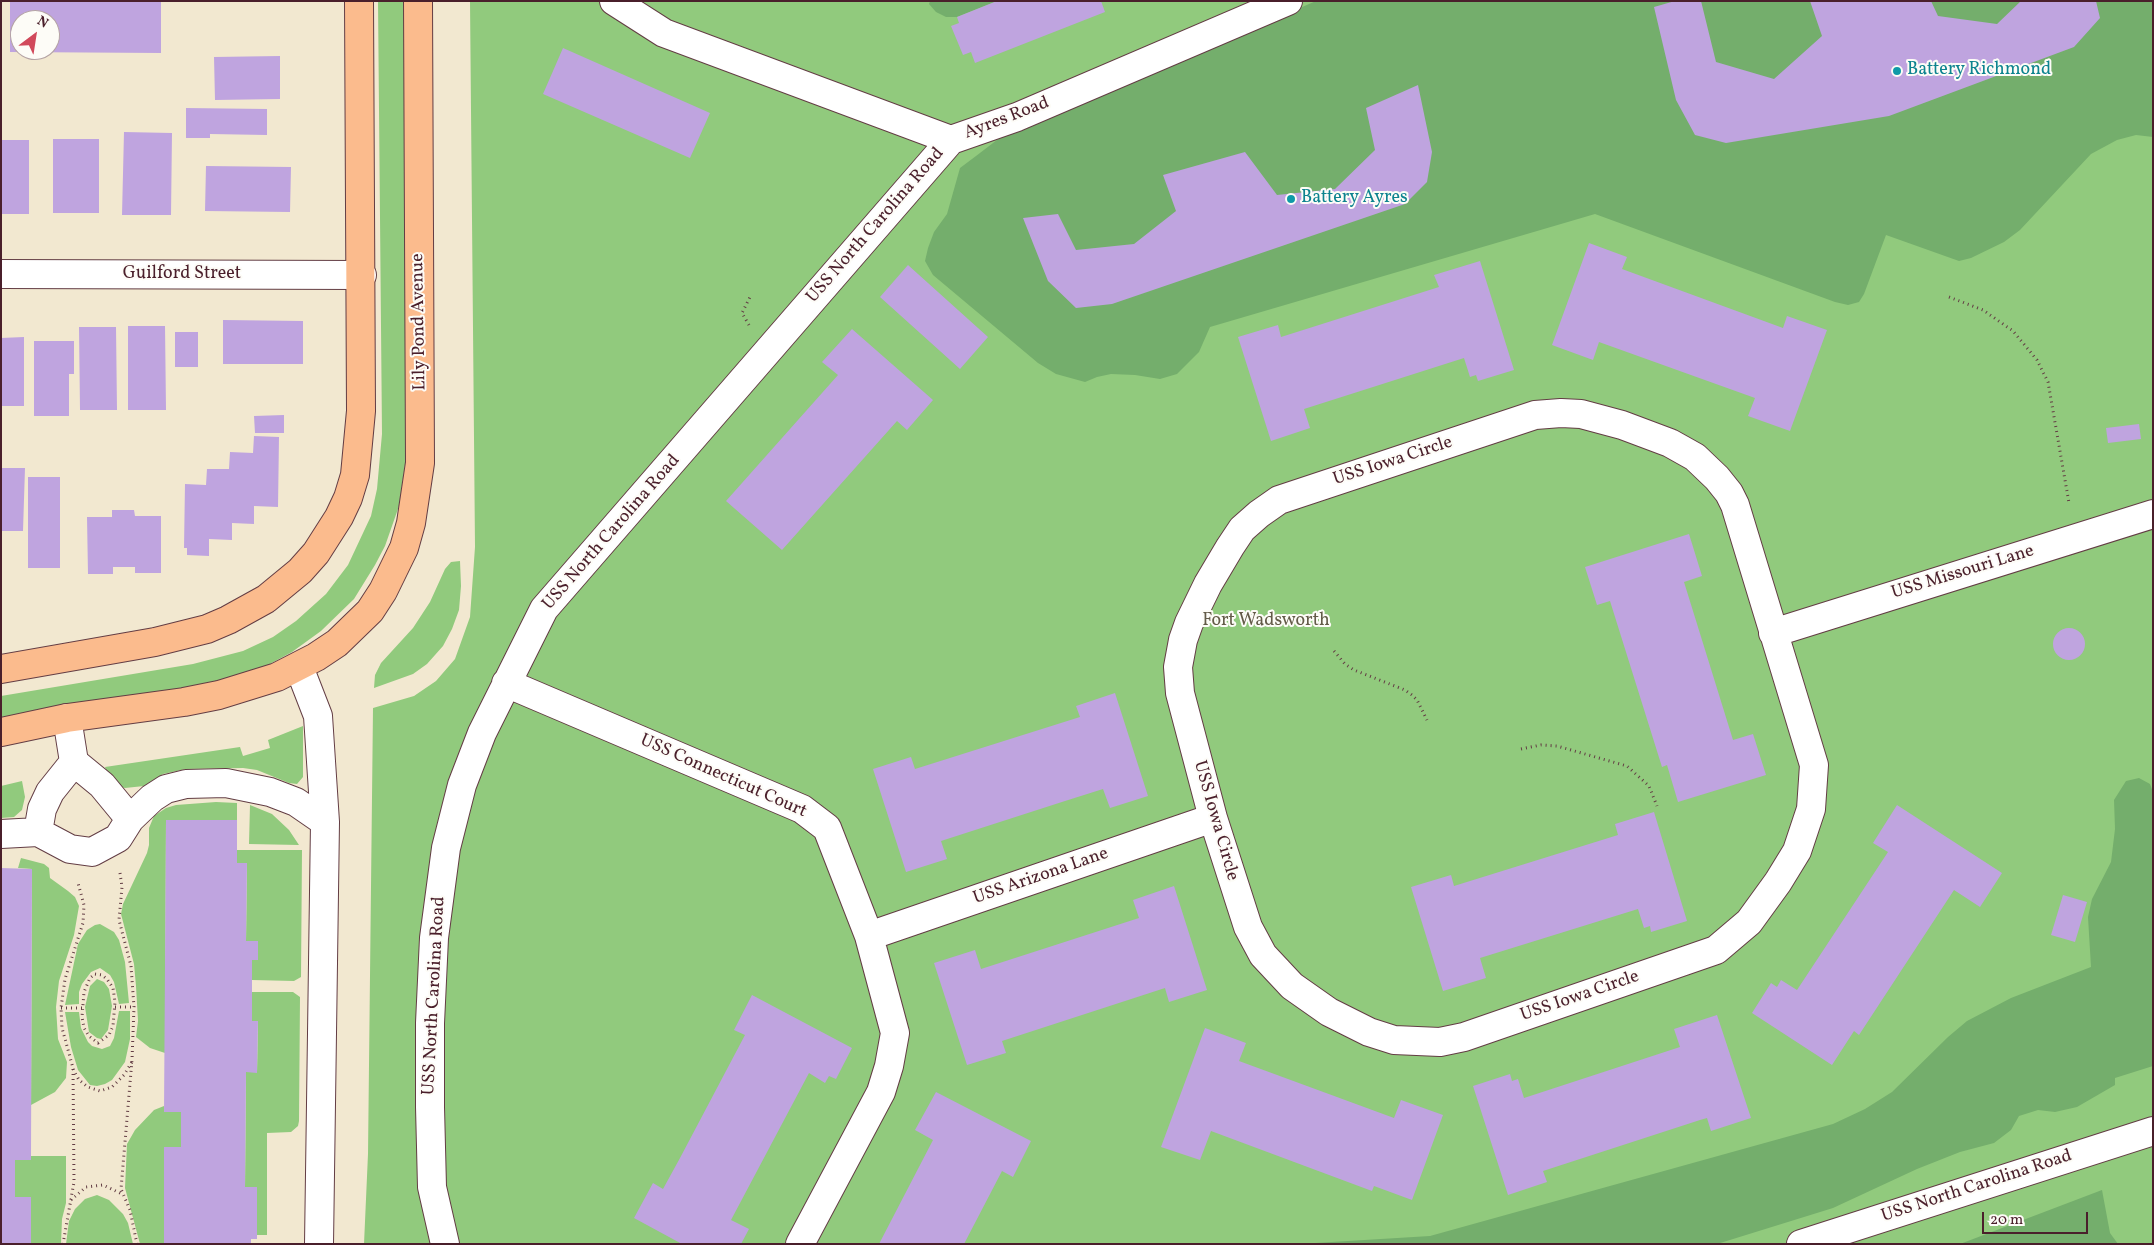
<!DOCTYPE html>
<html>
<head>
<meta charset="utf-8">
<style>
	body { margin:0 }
	#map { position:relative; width:2154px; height:1245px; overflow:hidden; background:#f2e8d0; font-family:Vollkorn,serif }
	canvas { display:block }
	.frame { position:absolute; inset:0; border:2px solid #4a1f2b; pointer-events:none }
	.north { position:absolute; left:10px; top:10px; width:50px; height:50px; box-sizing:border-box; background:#fdfcf7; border:1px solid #b5a4a5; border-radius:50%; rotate:31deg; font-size:14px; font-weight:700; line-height:20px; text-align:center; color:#4a1f2b }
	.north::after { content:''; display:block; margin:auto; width:18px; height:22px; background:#d1495b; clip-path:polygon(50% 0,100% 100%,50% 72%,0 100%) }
	.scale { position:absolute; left:1982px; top:1212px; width:106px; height:22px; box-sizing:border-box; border:2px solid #4a1f2b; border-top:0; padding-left:6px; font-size:15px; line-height:18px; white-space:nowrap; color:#4a1f2b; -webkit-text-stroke:4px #fdfcf7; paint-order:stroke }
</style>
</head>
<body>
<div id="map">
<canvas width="2154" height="1245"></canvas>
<div class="frame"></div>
<div class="north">N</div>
<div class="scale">20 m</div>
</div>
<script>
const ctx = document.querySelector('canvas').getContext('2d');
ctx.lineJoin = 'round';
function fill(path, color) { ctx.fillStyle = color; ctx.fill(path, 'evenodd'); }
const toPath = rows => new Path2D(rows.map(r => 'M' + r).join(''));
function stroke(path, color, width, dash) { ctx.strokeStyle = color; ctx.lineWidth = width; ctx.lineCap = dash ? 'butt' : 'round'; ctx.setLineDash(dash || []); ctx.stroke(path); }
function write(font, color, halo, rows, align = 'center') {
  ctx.font = font + ' Vollkorn,serif'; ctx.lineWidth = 4; ctx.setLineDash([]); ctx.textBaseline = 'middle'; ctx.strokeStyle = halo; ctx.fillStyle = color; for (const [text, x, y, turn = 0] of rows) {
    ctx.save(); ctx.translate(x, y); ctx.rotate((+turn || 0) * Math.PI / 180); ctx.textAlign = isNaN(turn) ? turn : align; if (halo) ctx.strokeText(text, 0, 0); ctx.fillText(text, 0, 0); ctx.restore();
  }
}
fill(toPath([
	[378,1,404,1,407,424,406,458,399,506,385,546,375,565,354,599,321,631,292,652,251,674,228,681,1,721,1,696,193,664,243,651,273,637,296,621,326,594,348,565,371,516,377,489,382,434],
	[470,1,2153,1,2153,1244,364,1244,368,1154,373,708,414,696,436,681,455,659,470,617,475,547],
	[460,561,461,586,459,610,452,629,443,646,427,664,413,674,374,688,375,675,381,663,413,628,430,602,445,569,451,562],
	[303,726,303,777,297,784,289,783,257,770,243,768,186,769,163,774,144,786,125,788,117,786,108,775,105,767,240,747,243,756,270,748,268,740],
	[22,781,25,797,22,810,14,817,1,818,1,786],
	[216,802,237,803,237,820,166,820,165,1053,150,1048,136,1037,138,1021,136,986,134,964,121,914,123,904,147,853,149,845,149,828,154,816,166,808,176,805],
	[250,805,272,814,289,830,299,845,249,844],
	[237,850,302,850,301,977,294,981,252,980,252,960,258,960,258,941,246,941,247,863,237,863],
	[21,858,44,864,49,868,50,878,68,891,75,897,79,906,74,935,59,981,56,1007,58,1039,67,1062,66,1078,55,1092,31,1105,32,869,18,868],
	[100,924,114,932,119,940,125,962,129,1003,119,1004,114,982,110,975,100,968,91,972,82,984,79,992,79,1004,65,1005,78,944,87,930,95,925],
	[97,979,104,982,109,989,112,1006,108,1030,101,1039,97,1038,89,1032,85,1007,90,986],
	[252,992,293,992,300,997,299,1121,298,1126,291,1132,267,1133,267,1235,257,1235,257,1187,245,1187,246,1072,257,1072,258,1021,252,1021],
	[119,1011,130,1011,130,1039,125,1062,112,1080,105,1084,97,1086,90,1085,78,1070,71,1047,65,1012,79,1012,81,1028,88,1042,92,1046,102,1049,110,1046,114,1038],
	[164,1106,164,1112,181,1112,181,1147,164,1147,164,1244,140,1244,125,1188,127,1144,135,1130,154,1110],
	[31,1156,66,1156,66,1203,62,1219,61,1244,31,1244,31,1197,15,1197,15,1160,31,1160],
	[97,1195,109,1200,123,1214,128,1223,133,1244,66,1244,69,1221,75,1209,85,1199]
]), '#91ca7d');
fill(toPath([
	[930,1,997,1,957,17,946,17,936,12,929,4],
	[1316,1,2153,1,2153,137,2136,135,2117,140,2091,154,2020,230,2004,242,1971,258,1959,261,1886,235,1864,294,1859,302,1848,305,1835,302,1595,214,1210,327,1199,352,1177,374,1160,379,1135,375,1111,374,1097,377,1085,382,1056,374,1038,363,933,275,925,261,928,248,934,232,947,214,960,168,976,156,997,140,1028,126],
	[2139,778,2150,784,2153,792,2153,1066,2115,1078,2115,1085,2077,1107,2055,1112,2038,1110,2019,1116,2011,1130,1994,1143,1960,1152,1917,1169,1833,1208,1717,1244,1299,1244,1430,1236,1833,1124,1865,1109,1892,1092,1948,1037,1967,1021,2011,998,2091,967,2088,917,2092,899,2111,862,2115,829,2114,800,2126,781],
	[2102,1190,2110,1233,2118,1244,1960,1244]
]), '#74ae6c');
fill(toPath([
	[10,1,161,1,161,53,10,52],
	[20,20,50,20,50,50,20,50],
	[997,1,1101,1,1105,12,975,63,971,52,963,55,951,26,959,23,957,17],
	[1675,1,1701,1,1716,62,1774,79,1822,36,1810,1,1931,1,1938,16,1997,24,2021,1,2096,1,2100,18,2074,47,1889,116,1726,143,1695,135,1676,100,1654,7],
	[563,48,710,113,690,158,543,94],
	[280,56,280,99,215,100,214,57],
	[1418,85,1432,152,1427,182,1405,204,1112,304,1076,308,1048,281,1023,218,1058,214,1076,250,1134,244,1176,211,1163,175,1245,152,1277,195,1335,189,1375,150,1366,108],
	[186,108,267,109,267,135,210,134,210,138,186,138],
	[124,132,172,133,171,215,122,215],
	[53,139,99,139,99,213,53,213],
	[1,140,29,140,29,214,1,214],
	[206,166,291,167,290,212,205,211],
	[1589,243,1627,257,1622,269,1783,328,1787,316,1827,330,1790,431,1748,416,1755,398,1599,342,1593,360,1552,345],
	[1480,261,1514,370,1478,381,1476,375,1470,377,1464,358,1304,409,1310,428,1271,441,1238,337,1278,325,1281,337,1439,287,1434,275],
	[908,265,988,337,960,369,880,297],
	[223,320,303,321,303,364,223,364],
	[128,326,165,326,166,410,128,410],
	[79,327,116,327,117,410,80,410],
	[852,329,933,400,907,430,897,421,782,550,726,501,838,375,822,362],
	[175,332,198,332,198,367,175,367],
	[24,337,24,406,1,406,1,338],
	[34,341,74,341,74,374,69,374,69,416,34,416],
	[284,415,284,433,255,433,254,416],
	[2139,424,2141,439,2108,443,2106,428],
	[254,436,279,437,278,507,254,506,254,524,232,523,232,540,209,539,209,556,187,555,187,548,184,548,185,484,206,485,207,469,229,469,230,452,253,453],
	[1,468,25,468,23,531,1,531],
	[28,477,60,477,60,568,28,568],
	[112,510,134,510,135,516,161,516,161,573,135,573,135,567,113,567,113,574,88,574,87,517,112,517],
	[1689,534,1702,576,1684,582,1733,740,1753,734,1766,775,1678,802,1667,765,1662,767,1610,601,1597,605,1585,567],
	'2053 644a16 16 0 1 1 32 0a16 16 0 1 1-32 0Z',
	[1115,693,1148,796,1110,808,1103,789,1065,801,941,841,947,859,906,872,873,769,911,757,915,769,1080,717,1076,706],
	[1897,805,2002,873,1980,907,1954,890,1859,1035,1854,1031,1832,1065,1752,1013,1771,983,1777,987,1781,980,1797,990,1888,852,1873,843],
	[1654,812,1687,921,1651,932,1650,926,1644,928,1638,909,1480,958,1486,978,1443,991,1411,887,1451,875,1454,886,1618,835,1615,824],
	[166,820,237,820,237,863,247,863,246,941,258,941,258,960,252,960,252,1021,258,1021,257,1073,246,1072,245,1187,257,1187,257,1239,251,1239,251,1244,164,1244,164,1147,181,1147,181,1112,164,1112],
	[1,868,32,869,31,1156,31,1160,15,1160,15,1197,31,1197,31,1244,1,1244],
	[1174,886,1207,990,1169,1002,1165,988,1002,1041,1006,1053,967,1065,934,963,975,950,981,969,1139,918,1133,900],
	[2063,895,2087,902,2075,942,2051,935],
	[752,995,852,1048,836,1079,829,1076,825,1083,809,1073,731,1220,749,1229,741,1244,682,1244,634,1218,653,1183,663,1189,680,1158,745,1035,734,1030],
	[1717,1015,1751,1118,1711,1131,1707,1118,1700,1120,1543,1171,1547,1182,1508,1195,1473,1086,1510,1074,1512,1081,1518,1079,1524,1098,1680,1047,1674,1029],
	[1205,1028,1246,1043,1239,1061,1394,1118,1401,1100,1443,1115,1412,1200,1374,1186,1372,1191,1211,1131,1200,1160,1161,1147],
	[936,1092,1031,1141,1013,1177,1002,1171,964,1244,879,1244,933,1140,915,1130]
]), '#bfa4df');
const minor = toPath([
	[614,1,664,33,951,140,1017,117,1288,1],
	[1,274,362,275],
	[1561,413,1581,414,1622,425,1670,443,1695,457,1717,478,1729,493,1735,505,1814,765,1811,809,1797,851,1778,882,1749,922,1716,950,1464,1037,1440,1042,1394,1040,1369,1032,1329,1012,1292,986,1263,955,1248,927,1213,818,1180,693,1178,667,1183,640,1189,623,1208,584,1230,547,1242,529,1259,514,1279,500,1535,415,1561,413],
	[1773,633,2153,514],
	[299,667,318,716,325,822,319,1244],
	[506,683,802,809,827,828,869,936,895,1033,889,1066,881,1092,800,1244],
	[67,718,74,762,102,785,130,819],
	[38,832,42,809,50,792,74,762],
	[1,834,38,832,70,849,92,852,118,838,130,819,152,798,166,789,186,784,226,783,270,792,296,802,325,822],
	[869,936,1213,818],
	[445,1244,432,1187,430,1107,430,1023,434,938,446,848,462,785,482,733,544,609,951,140],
	[1801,1244,2153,1131]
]);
const major = toPath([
	[1,669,155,642,207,629,228,620,266,599,300,571,316,553,339,517,348,498,355,475,361,411,359,1],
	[1,732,67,718,184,702,219,695,277,677,316,657,337,643,370,611,383,591,404,548,411,523,420,463,418,1]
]);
stroke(minor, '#633d44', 30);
stroke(major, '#633d44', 30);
stroke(toPath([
	[1949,297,1983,310,2013,331,2037,360,2048,382,2069,503],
	[749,325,742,313,750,297],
	[1334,651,1345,664,1354,670,1405,690,1412,695,1417,700,1427,720],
	[1521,749,1541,745,1557,746,1627,766,1649,786,1657,806],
	[120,873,122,887,119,920,131,966,134,1007,132,1060,121,1189,130,1210,137,1244],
	[95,974,102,975,107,979,113,988,115,1002,113,1026,109,1035,98,1043,89,1036,84,1028,82,1017,84,992,90,978,95,974],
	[115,1007,134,1007],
	[61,1008,82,1008],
	[73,1069,79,1080,88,1087,100,1091,112,1087,124,1075,132,1062],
	[71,1200,86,1187,103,1185,122,1194],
	[63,1244,74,1182,73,1068,62,1028,61,1008,65,979,83,923,84,905,78,883]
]), '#633d44', 3, [1, 4]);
stroke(minor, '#fff', 28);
stroke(major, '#fbbb8d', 28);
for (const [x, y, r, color] of [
	[1897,71,5,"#0f9aa8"],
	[1291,199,5,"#0f9aa8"]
]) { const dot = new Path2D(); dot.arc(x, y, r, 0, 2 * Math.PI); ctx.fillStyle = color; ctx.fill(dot); stroke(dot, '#fdfcf7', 2); }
write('18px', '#0d838f', '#fdfcf7', [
	["Battery Richmond",1907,71],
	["Battery Ayres",1301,199]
], 'left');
write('18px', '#4a1f2b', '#fdfcf7', [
	["Ayres Road",1007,119,-21],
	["USS North Carolina Road",876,226,-49],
	["Guilford Street",182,275],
	["Lily Pond Avenue",420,322,-91],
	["USS Iowa Circle",1393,462,-18],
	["USS North Carolina Road",612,533,-49],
	["USS Missouri Lane",1963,573,-17],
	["USS Connecticut Court",723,777,24],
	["USS Iowa Circle",1215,821,74],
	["USS Arizona Lane",1041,877,-19],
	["USS North Carolina Road",435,996,-87],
	["USS Iowa Circle",1580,997,-19],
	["USS North Carolina Road",1977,1187,-18]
]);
write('18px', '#635b48', '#fdfcf7', [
	["Fort Wadsworth",1266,622]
]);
</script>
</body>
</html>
